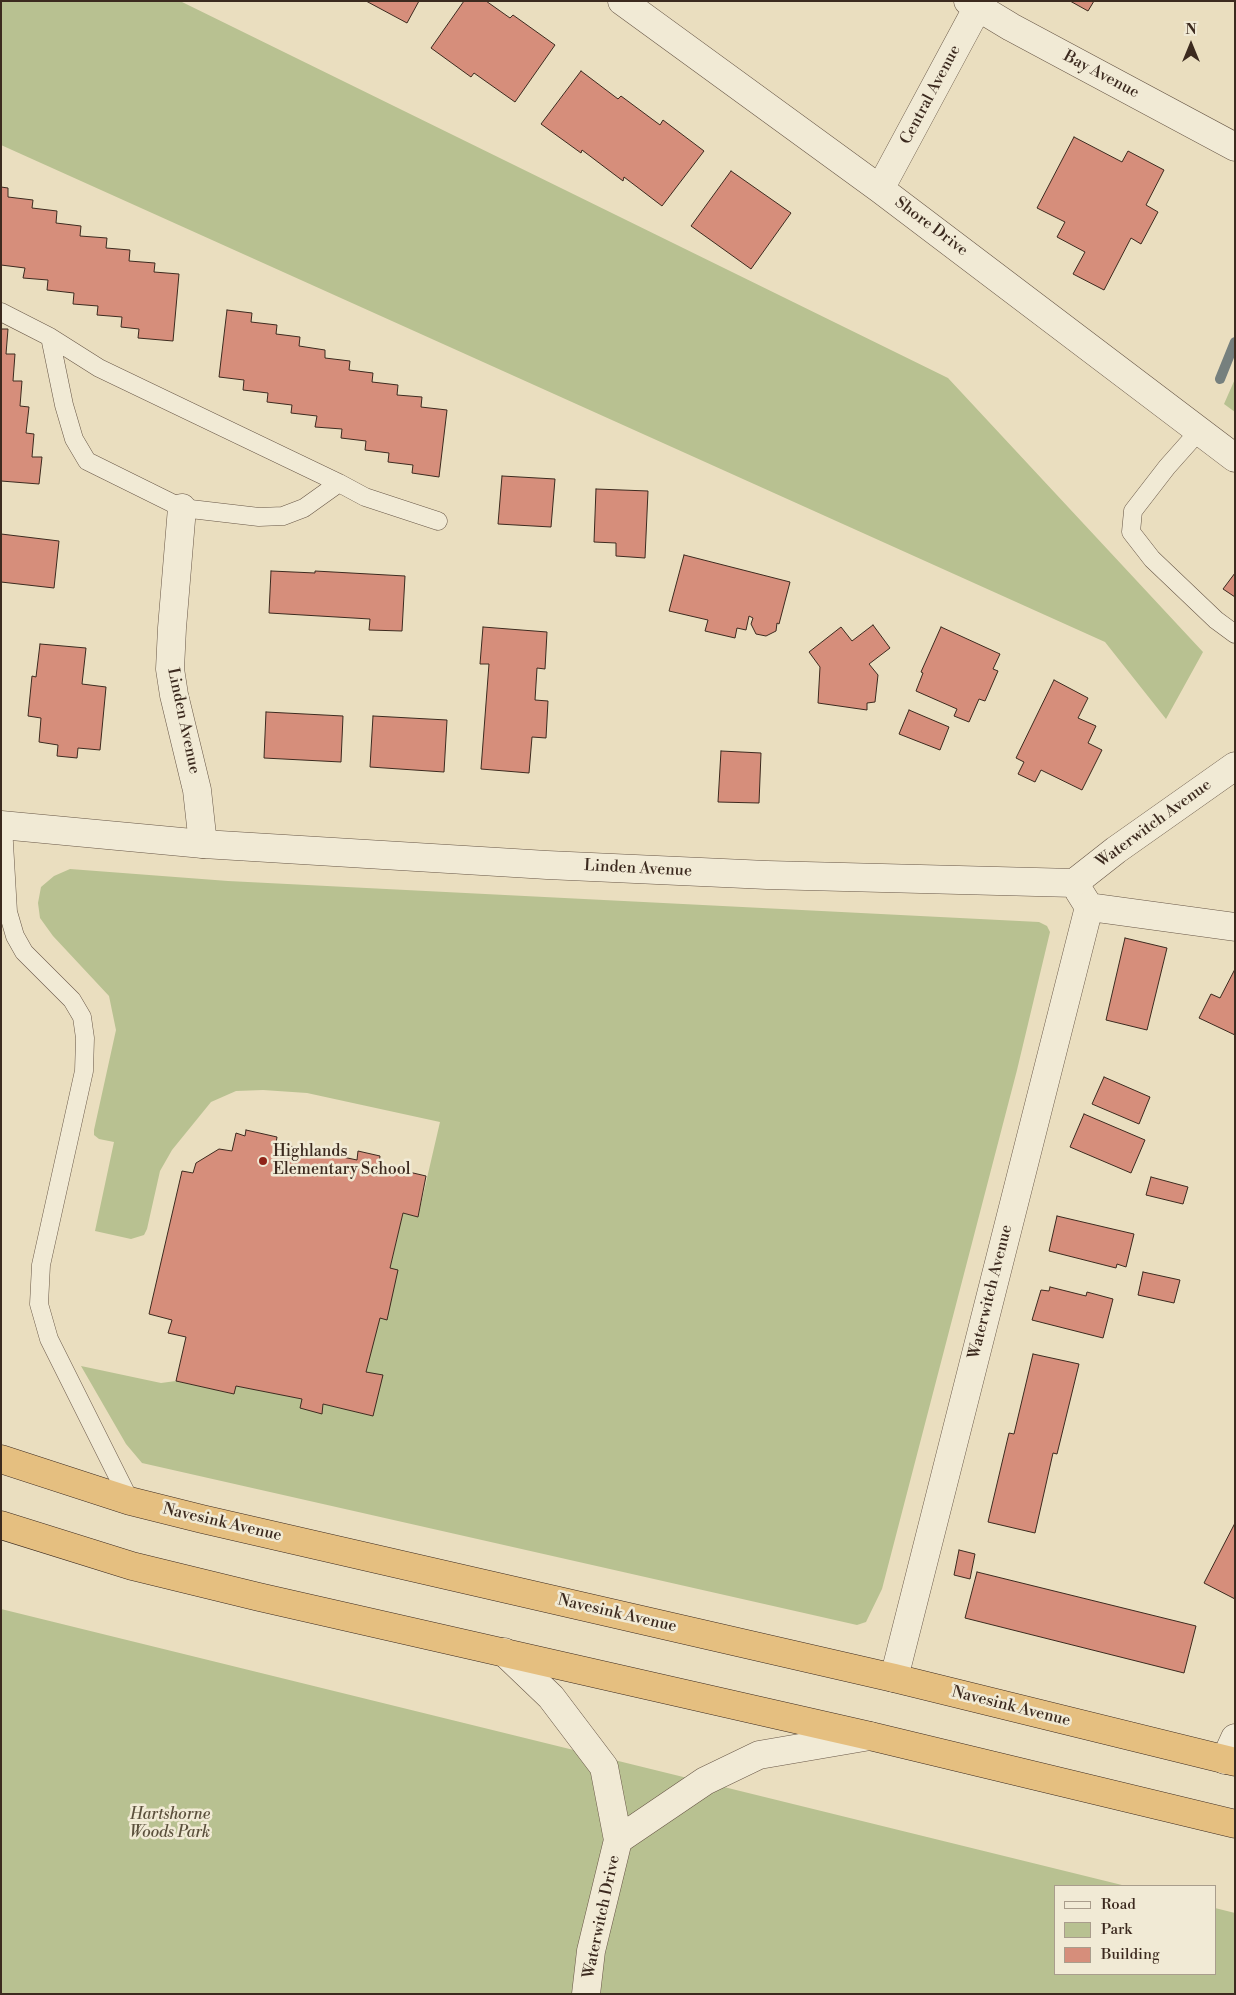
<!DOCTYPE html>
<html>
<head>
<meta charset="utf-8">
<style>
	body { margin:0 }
	#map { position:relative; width:1236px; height:1995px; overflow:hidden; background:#eadebf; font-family:"Libre Bodoni",serif }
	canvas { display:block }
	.frame { position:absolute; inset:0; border:2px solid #3c2a1f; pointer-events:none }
	.legend { position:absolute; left:1054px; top:1885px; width:162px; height:90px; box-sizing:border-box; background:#f1ead5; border:1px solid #a99d8c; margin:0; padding:6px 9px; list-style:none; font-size:15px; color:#3c2a1f }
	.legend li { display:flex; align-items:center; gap:10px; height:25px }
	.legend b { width:25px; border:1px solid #a99d8c }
	.north { position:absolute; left:1166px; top:20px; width:50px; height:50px; -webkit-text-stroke:4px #f1ead5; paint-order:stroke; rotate:0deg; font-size:14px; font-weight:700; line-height:20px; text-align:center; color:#3c2a1f }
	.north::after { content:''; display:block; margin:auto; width:18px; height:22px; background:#3c2a1f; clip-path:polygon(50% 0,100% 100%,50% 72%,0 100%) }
</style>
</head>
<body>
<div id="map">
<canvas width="1236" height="1995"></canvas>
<div class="frame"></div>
<ul class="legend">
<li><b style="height:6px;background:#f1ead5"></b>Road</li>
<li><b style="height:14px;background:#b8c191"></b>Park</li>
<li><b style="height:14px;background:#d68e7b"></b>Building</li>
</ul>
<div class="north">N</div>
</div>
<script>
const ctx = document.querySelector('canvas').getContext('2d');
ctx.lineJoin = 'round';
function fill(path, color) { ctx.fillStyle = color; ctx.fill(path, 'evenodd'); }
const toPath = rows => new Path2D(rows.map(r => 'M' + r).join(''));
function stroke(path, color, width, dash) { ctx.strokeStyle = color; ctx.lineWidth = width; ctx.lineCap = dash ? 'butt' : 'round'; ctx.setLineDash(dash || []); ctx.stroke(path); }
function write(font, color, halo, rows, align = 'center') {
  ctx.font = font + ' "Libre Bodoni",serif'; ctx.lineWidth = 5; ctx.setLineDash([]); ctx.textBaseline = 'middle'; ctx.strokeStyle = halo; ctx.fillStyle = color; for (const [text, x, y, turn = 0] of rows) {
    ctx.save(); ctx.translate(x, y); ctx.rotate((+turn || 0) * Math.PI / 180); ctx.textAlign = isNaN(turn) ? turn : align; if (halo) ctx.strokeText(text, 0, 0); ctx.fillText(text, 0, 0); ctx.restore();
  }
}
fill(toPath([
	[1,1,180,1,948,378,1203,652,1166,719,1105,642,1,145],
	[1235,379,1235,412,1224,404],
	[70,869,228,881,1039,922,1047,926,1050,932,1017,1070,882,1589,866,1622,857,1625,142,1463,126,1444,81,1366,161,1383,176,1381,234,1394,236,1386,302,1399,300,1408,323,1404,373,1416,366,1372,403,1213,418,1217,440,1122,307,1093,263,1090,236,1091,211,1102,172,1150,160,1171,147,1229,144,1235,131,1239,95,1231,114,1142,99,1139,94,1135,94,1130,116,1030,109,996,53,936,40,918,38,903,41,887,54,876],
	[1,1609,1126,1886,1055,1886,1055,1974,1215,1974,1215,1908,1235,1913,1235,1994,1,1994]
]), '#b8c191');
stroke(toPath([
	[1220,379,1235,342]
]), '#76807e', 10);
const building = toPath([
	[366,1,419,1,407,23,366,1],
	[464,1,486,1,510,18,513,15,555,45,515,102,474,73,471,77,431,48,464,1],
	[1070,1,1094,1,1088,11,1070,1],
	[581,71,618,99,621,96,660,125,663,120,704,151,662,206,624,177,623,181,582,150,581,153,541,124,581,71],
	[1074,137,1122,162,1128,151,1164,170,1146,205,1158,212,1141,244,1131,238,1104,290,1073,274,1085,252,1057,237,1065,222,1037,208,1074,137],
	[731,171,791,213,751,269,691,226,731,171],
	[1,187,8,188,8,197,33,200,32,208,57,211,56,223,81,226,80,236,107,238,106,248,130,250,129,261,155,263,154,272,179,274,173,341,138,338,139,329,121,327,122,317,97,315,98,306,73,304,74,293,47,290,48,280,23,278,25,268,1,265,1,187],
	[227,310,252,313,251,322,277,325,276,334,300,337,299,346,325,350,325,358,350,361,349,370,373,373,372,382,398,385,397,395,422,397,421,407,447,410,439,477,412,473,413,465,388,462,389,453,365,450,366,441,341,438,342,429,315,427,317,416,291,413,292,405,267,402,268,393,243,390,244,380,219,377,227,310],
	[1,329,8,329,6,354,15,354,13,381,22,381,20,406,29,407,26,433,34,434,32,457,42,457,39,484,1,481,1,329],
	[502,476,555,479,551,527,498,524,502,476],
	[596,489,648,491,645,558,616,556,616,543,594,542,596,489],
	[1,534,59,541,54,588,1,582,1,534],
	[684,555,790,582,779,624,777,623,776,631,766,636,756,634,751,624,753,618,749,616,746,630,737,628,735,638,705,631,708,620,669,611,684,555],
	[271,571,315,573,315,571,405,576,402,631,369,630,370,619,269,613,271,571],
	[1235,573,1235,597,1223,589,1235,573],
	[873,625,890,648,869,664,878,675,875,702,867,703,867,710,818,703,820,667,809,652,841,627,852,641,873,625],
	[483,627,547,632,545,669,537,668,535,700,548,701,546,738,532,737,529,773,481,769,489,664,480,664,483,627],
	[941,627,1000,654,993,669,998,671,985,701,979,699,969,722,954,716,957,709,916,691,923,673,921,672,941,627],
	[40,644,86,648,82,684,106,687,100,750,78,748,77,758,57,756,58,745,39,742,41,718,28,716,32,676,36,677,40,644],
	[1054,680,1088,698,1078,718,1096,726,1088,743,1102,750,1082,790,1041,770,1035,782,1018,774,1024,762,1016,758,1054,680],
	[909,710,949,727,940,750,899,734,909,710],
	[266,712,343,716,341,762,264,758,266,712],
	[373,716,447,720,444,772,370,767,373,716],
	[721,751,761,753,759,803,718,802,721,751],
	[1125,938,1167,948,1147,1030,1106,1020,1125,938],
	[1235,969,1235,1035,1199,1018,1211,994,1220,998,1235,969],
	[1104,1077,1150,1097,1139,1124,1092,1104,1104,1077],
	[1084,1114,1145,1140,1131,1173,1070,1147,1084,1114],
	[246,1130,277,1137,276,1143,357,1160,358,1151,380,1156,379,1165,426,1176,418,1217,403,1213,390,1268,398,1270,387,1320,380,1318,366,1372,383,1375,373,1416,323,1404,322,1414,300,1408,302,1399,236,1386,234,1394,176,1381,186,1337,168,1333,172,1320,149,1314,182,1171,193,1173,196,1163,219,1149,232,1151,236,1133,245,1136,246,1130],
	[1151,1177,1188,1187,1183,1204,1146,1195,1151,1177],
	[1057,1216,1134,1234,1126,1267,1117,1264,1116,1268,1049,1251,1057,1216],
	[1143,1272,1180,1280,1174,1303,1138,1295,1143,1272],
	[1050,1287,1086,1296,1087,1292,1113,1299,1103,1338,1032,1320,1041,1290,1049,1291,1050,1287],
	[1033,1354,1079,1364,1057,1454,1053,1453,1035,1533,988,1522,1009,1433,1014,1434,1033,1354],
	[1235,1523,1235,1599,1204,1583,1235,1523],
	[959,1550,975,1554,970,1579,954,1575,959,1550],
	[977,1572,1196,1626,1184,1673,965,1618,977,1572]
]);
fill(building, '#d68e7b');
stroke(building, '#3c2a1f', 1);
const service = toPath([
	[1,312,50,337,99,368,339,483,365,497,438,521],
	[50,337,64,405,74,439,87,461,182,508,259,517,283,516,304,508,339,483],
	[1199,431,1167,467,1133,511,1131,532,1152,559,1216,620,1235,634],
	[3,826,8,912,15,936,24,952,72,1000,82,1017,85,1038,84,1071,41,1265,39,1304,49,1339,130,1501]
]);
const minor = toPath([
	[622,1,880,189,1235,458],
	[968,1,1011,27,1235,147],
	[880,189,981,1],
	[182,508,172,628,170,669,174,695,197,790,203,844],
	[1079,891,1089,907,1235,927],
	[504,1652,551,1697,604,1767,618,1840,591,1951,586,1994],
	[894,1678,1089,907],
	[1225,1760,1235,1738],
	[618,1840,705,1781,759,1755,870,1736]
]);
const tertiary = toPath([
	[1,825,203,844,547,865,767,875,1074,883,1116,850,1235,766]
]);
const trunk = toPath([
	[1,1459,130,1501,202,1519,894,1678,1235,1762],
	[1,1525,132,1566,259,1597,870,1736,1235,1824]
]);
stroke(service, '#685747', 19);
stroke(minor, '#685747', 29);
stroke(tertiary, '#685747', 29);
stroke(trunk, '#3c2a1f', 29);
stroke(service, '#f1ead5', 18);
stroke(minor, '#f1ead5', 28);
stroke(tertiary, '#f1ead5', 28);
stroke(trunk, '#e5bf80', 28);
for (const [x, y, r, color] of [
	[263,1161,5,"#8f2418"]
]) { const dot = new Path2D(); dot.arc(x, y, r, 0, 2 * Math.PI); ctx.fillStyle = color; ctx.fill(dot); stroke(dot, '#f1ead5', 2); }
write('16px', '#3c2a1f', '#f1ead5', [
	["Bay Avenue",1101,75,28],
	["Central Avenue",931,95,-62],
	["Shore Drive",931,227,37],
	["Linden Avenue",183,721,78],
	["Waterwitch Avenue",1154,824,-36],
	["Linden Avenue",638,869,3],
	["Waterwitch Avenue",991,1292,-76],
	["Navesink Avenue",222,1523,13],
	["Navesink Avenue",617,1614,13],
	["Navesink Avenue",1011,1707,14],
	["Waterwitch Drive",602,1917,-78]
]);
write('16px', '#3c2a1f', '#f1ead5', [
	["Highlands",273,1152],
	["Elementary School",273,1170]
], 'left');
write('italic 16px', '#5b503c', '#f1ead5', [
	["Hartshorne",170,1815],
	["Woods Park",170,1833]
]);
</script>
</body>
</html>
